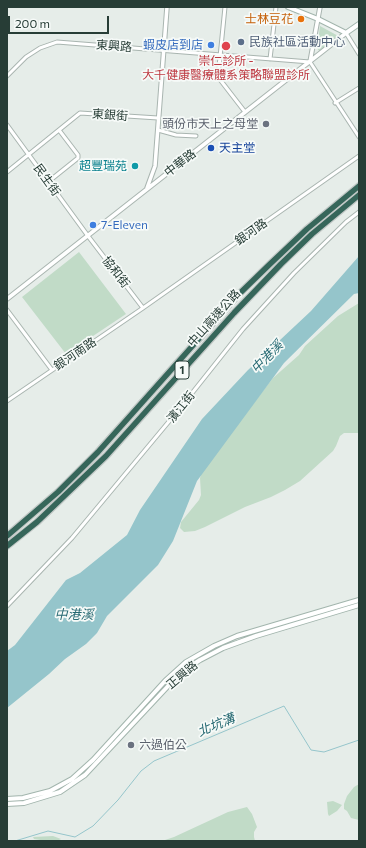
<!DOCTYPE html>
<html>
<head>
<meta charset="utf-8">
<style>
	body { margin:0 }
	#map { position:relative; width:366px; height:848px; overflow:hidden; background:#e6ede9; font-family:Commissioner,sans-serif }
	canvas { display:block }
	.frame { position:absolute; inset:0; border:8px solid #273d36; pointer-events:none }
	.scale { position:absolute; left:8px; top:16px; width:101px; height:18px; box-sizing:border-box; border:2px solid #273d36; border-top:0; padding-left:5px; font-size:12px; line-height:14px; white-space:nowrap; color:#273d36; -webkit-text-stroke:3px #f6faf8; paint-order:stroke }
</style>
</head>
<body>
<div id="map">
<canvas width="366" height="848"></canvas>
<div class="frame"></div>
<div class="scale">200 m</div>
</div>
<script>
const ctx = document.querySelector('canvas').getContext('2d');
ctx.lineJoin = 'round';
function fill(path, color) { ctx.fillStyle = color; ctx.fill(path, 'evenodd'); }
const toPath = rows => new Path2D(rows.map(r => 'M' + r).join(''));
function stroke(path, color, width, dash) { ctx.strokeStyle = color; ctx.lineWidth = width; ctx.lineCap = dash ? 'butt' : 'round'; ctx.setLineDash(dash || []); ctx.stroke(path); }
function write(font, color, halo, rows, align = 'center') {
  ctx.font = font + ' Commissioner,"Noto Sans TC",sans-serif'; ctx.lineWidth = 3.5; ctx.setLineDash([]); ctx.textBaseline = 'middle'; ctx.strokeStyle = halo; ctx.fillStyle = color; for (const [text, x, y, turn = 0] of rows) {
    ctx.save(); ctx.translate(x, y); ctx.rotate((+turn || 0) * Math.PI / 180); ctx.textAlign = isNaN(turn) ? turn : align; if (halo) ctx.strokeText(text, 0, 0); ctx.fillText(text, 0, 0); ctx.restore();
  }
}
fill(toPath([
	[320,26,340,37,320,52,317,48],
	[79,252,126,314,66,354,22,297],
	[359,303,359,433,344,433,340,436,336,446,333,451,300,481,285,490,271,497,245,507,205,527,195,531,184,532,180,528,181,522,199,500,201,495,200,478,203,468,273,378,299,355,305,346,338,316],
	[359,784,359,820,351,818,347,811,344,809,344,804,347,796,354,787],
	[333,801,342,805,337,811,329,816,328,814,327,802],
	[247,807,252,814,257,827,254,832,254,837,255,841,162,841,174,837,228,812],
	[53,836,61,839,57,841,46,841,34,839,33,837]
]), '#c1dbc7');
fill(toPath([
	[359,256,359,293,354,294,284,363,197,481,173,541,158,565,107,616,97,633,86,644,65,659,49,674,7,708,7,651,15,645,66,580,80,573,127,535,140,510,202,419,248,370,311,311]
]), '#95c5cb');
stroke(toPath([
	[15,841,48,831,75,837,93,826,118,800,141,771,154,761,284,706,311,750,324,752,359,740]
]), '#95c5cb', 1);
const minor = toPath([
	[225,7,218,77,245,112],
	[346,33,359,54],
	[270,59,276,7],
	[7,76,26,57,40,48,57,42,310,62,359,137],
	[335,103,359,88],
	[7,125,88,236,143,308],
	[158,130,176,135,196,136],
	[7,172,80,113,158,118],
	[48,182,78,158,78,155,59,130],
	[7,310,52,370],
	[7,401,143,308,359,156],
	[7,606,72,538,181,407,243,329,294,273,346,222,359,212]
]);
const tertiary = toPath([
	[310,62,320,7],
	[147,188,155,166,167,7],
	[7,299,346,33]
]);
const secondary = toPath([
	[288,7,318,19,346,33,359,24],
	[7,799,23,798,50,791,72,779,93,760,165,681,186,662,214,646,237,636,359,600],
	[7,804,24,803,60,792,85,775,170,684,183,671,200,660,223,648,256,636,359,605]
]);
const motorway = toPath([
	[7,536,58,492,98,452,236,297,270,264,307,229,359,186],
	[7,546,37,522,106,456,234,313,281,264,312,234,359,195]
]);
stroke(minor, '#a9b5b0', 5);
stroke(tertiary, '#a9b5b0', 5.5);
stroke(secondary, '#a2b5ad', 6);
stroke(motorway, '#c3c9c7', 8);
stroke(minor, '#fff', 3);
stroke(tertiary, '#fff', 3.5);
stroke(secondary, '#fff', 4);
stroke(motorway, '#36665a', 5.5);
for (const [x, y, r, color] of [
	[301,19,4,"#e8710a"],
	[241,42,4,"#5c6f8a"],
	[211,45,4,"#3f7fe0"],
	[226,46,5,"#e0444e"],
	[266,124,4,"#6b7280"],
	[211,148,4,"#1a4fb4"],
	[135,166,4,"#0f9aa8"],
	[93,225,4,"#3f7fe0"],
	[131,745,4,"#6b7280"]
]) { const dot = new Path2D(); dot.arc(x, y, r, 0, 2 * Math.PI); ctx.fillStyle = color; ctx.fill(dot); stroke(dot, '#f6faf8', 1.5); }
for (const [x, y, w] of [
	[182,370,14]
]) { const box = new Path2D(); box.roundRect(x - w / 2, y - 9, w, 18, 3); ctx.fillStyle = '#f6faf8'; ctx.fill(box); stroke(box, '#273d36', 1); }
write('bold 11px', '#273d36', null, [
	["1",182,370]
]);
write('12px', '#c56008', '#f6faf8', [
	["士林豆花",293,19]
], 'right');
write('12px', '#4e5e75', '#f6faf8', [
	["民族社區活動中心",249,42]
], 'left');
write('12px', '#366cbe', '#f6faf8', [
	["蝦皮店到店",203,45],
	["7-Eleven",101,225,"left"]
], 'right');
write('12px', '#273d36', '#f6faf8', [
	["東興路",114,46,4],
	["東銀街",110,115,4],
	["中華路",180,163,-38],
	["民生街",47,180,54],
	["銀河路",251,232,-35],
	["協和街",116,272,52],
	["中山高速公路",214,318,-48],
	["銀河南路",75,354,-34],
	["濱江街",181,407,-51],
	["正興路",182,675,-40]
]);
write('12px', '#be3a42', '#f6faf8', [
	["崇仁診所 -",226,61],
	["大千健康醫療體系策略聯盟診所",226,75]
]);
write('12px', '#5b616d', '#f6faf8', [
	["頭份市天上之母堂",258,124],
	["六過伯公",139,745,"left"]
], 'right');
write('12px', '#164399', '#f6faf8', [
	["天主堂",219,148]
], 'left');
write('12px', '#0d838f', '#f6faf8', [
	["超豐瑞苑",127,166]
], 'right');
write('italic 13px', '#276a73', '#f6faf8', [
	["中港溪",267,357,-46],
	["中港溪",74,615],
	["北坑溝",216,725,-23]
]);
</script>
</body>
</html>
